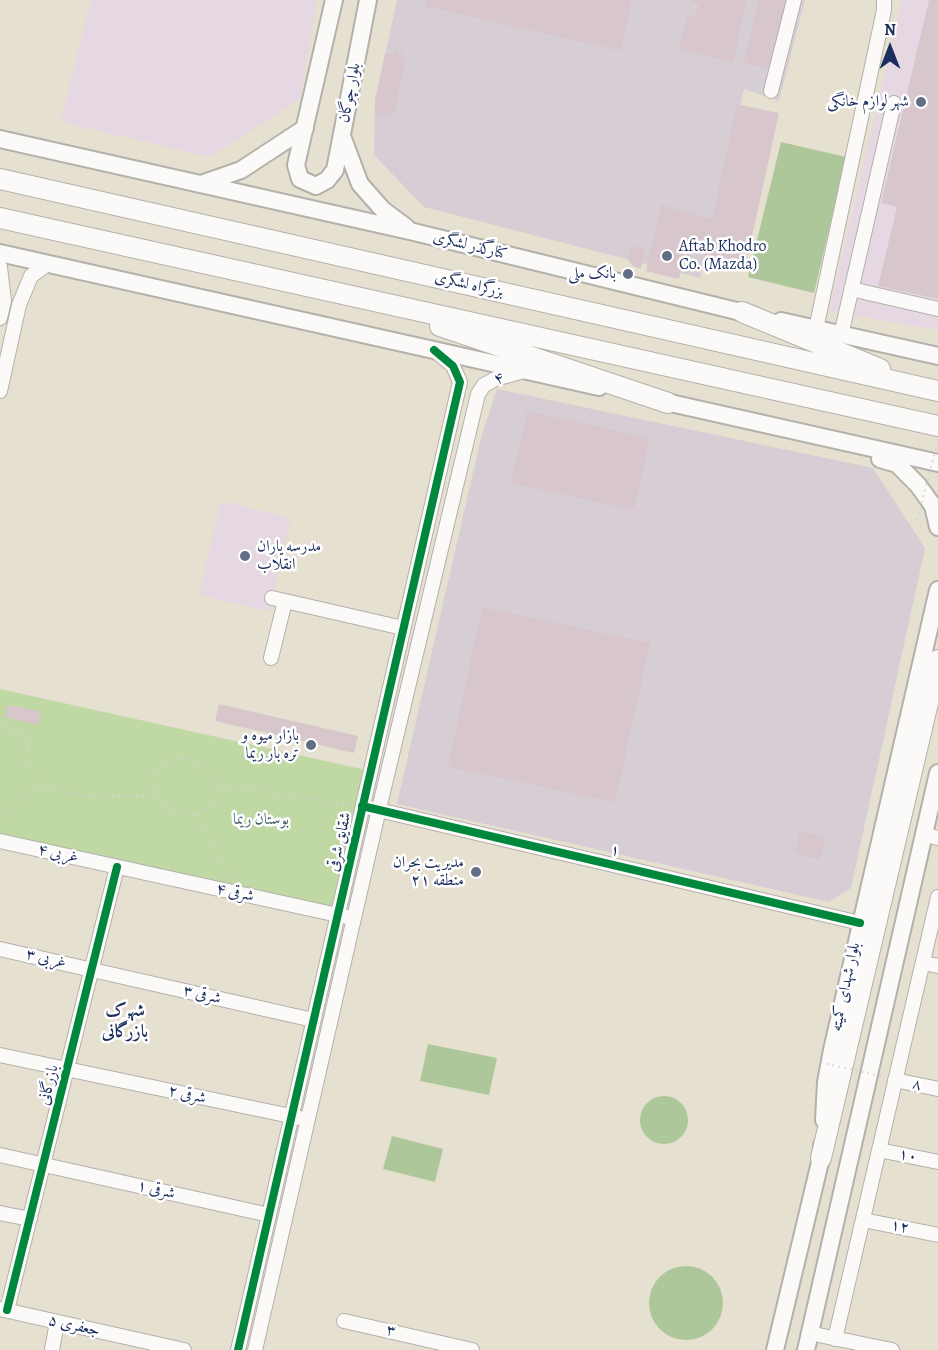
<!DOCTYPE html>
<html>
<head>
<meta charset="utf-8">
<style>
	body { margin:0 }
	#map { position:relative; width:938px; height:1350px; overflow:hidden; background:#e6e0d0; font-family:Alegreya,serif }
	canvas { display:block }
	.north { position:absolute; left:860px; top:18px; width:60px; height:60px; -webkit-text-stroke:4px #fff; paint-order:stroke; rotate:0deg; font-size:16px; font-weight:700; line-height:24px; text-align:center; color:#1b2f5e }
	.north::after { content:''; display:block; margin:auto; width:21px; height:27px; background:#1b2f5e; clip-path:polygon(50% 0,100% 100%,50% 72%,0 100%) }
</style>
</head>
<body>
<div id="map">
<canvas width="938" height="1350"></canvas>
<div class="north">N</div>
</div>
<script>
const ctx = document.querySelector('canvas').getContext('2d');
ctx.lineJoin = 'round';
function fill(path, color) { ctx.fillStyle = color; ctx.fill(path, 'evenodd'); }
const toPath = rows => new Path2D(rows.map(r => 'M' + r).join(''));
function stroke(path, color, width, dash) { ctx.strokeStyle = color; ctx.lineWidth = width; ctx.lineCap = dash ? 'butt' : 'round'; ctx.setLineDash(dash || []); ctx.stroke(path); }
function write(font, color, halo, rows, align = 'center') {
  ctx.font = font + ' Alegreya,Amiri,serif'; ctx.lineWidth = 5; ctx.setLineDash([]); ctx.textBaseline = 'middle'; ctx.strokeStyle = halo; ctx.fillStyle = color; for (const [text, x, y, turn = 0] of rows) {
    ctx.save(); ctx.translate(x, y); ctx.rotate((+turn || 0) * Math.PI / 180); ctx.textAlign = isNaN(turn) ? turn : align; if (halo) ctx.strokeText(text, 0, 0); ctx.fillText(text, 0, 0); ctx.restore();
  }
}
fill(toPath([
	[91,0,317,0,300,99,210,157,61,122],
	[902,0,938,0,938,330,829,311],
	[221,501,291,518,269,611,199,595]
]), '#e6d8e2');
fill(toPath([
	[397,0,805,0,779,101,744,89,700,278,424,207,374,155,375,100],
	[497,389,873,468,925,548,851,888,829,902,397,804,481,438]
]), '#d6ced4');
fill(toPath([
	[0,689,366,770,332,910,0,835]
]), '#bfd8a4');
fill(toPath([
	[781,142,846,157,814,293,748,277],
	[428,1044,497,1058,489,1095,420,1081],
	'640 1120a24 24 0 1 1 48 0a24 24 0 1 1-48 0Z',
	[392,1136,443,1149,435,1182,383,1169],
	'649 1303a37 37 0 1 1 74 0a37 37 0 1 1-74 0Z'
]), '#adc79a');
fill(toPath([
	[426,0,632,0,621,51,425,6],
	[691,0,747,0,733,62,679,50,687,16,694,17,699,5],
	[758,0,787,0,771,69,744,63],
	[929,0,938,0,938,299,878,286,897,207,881,203],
	[394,50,402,52,401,57,406,59,394,114,388,118,375,114,375,100,385,54,394,54],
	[737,104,779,113,745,268,704,259,708,240,688,237,679,279,646,271,661,205,712,219],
	[631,246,645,248,641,269,633,266,628,260],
	[527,411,650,438,634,510,511,483],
	[482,607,650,643,615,802,448,767],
	[219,704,358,736,354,753,215,721],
	[8,705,41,712,38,725,5,717],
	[800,831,826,838,820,860,795,853]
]), '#d7c7cc');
const minor = toPath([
	[771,91,794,0],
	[0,267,4,301,0,318],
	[851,289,938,309],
	[816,329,884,10,884,0],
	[841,335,894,103],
	[0,391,19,305,31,276,46,265],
	[272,598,403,628],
	[271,658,285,601],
	[370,808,860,923],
	[925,835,938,838],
	[0,841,347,917],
	[0,949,313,1020],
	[923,963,938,966],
	[0,1055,300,1118],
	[895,1080,938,1089],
	[879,1150,938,1162],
	[0,1155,269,1215],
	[0,1213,30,1219],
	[863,1220,938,1235],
	[0,1309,184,1350],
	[7,1310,117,867],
	[344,1321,472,1350],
	[809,1333,892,1350],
	[835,1339,938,897],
	[52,1350,57,1322],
	[238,1350,460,382,453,366,434,350],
	[255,1350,379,809,478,394,484,385,495,379,524,371]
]);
const major = toPath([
	[334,0,296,165,300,179,316,186,327,180,335,170,368,0],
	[342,136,360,184,383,210,406,227],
	[0,139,414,232,753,315],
	[201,184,241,170,305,128],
	[0,253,599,387],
	[781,321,938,356],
	[657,400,938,463],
	[880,459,897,464,918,485,933,506,938,527],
	[824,1120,826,1082,832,1050,938,590],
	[775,1350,821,1158,822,1145],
	[806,1350,938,773]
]);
const highway = toPath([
	[0,179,938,391],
	[0,218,938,426],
	[742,312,880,369],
	[440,326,668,403],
	[821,1158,938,660]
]);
stroke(minor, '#b3b1ac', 16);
stroke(major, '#b3b1ac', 20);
stroke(highway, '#b3b1ac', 22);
stroke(toPath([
	[917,520,922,528],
	[0,722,26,738,35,786],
	[219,785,211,805,197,814,176,813,154,796,153,778,161,762,175,758,198,760,219,785,351,805],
	[197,814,233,879],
	[0,818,35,786,90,796,154,796]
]), '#d3d3d2', 2, [1.5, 4.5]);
stroke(minor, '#fbfaf8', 14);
stroke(major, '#fbfaf8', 16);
stroke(highway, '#fbfaf8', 20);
stroke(toPath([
	[917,520,938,441],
	[815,1061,884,1077]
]), '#d3d3d2', 2, [1.5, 4.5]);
stroke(toPath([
	[362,806,860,923],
	[7,1310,117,867],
	[238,1350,460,382,453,366,434,350]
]), '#00873e', 8);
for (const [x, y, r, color] of [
	[921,102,6,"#626d86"],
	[667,256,6,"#626d86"],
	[628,274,6,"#626d86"],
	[245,556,6,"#626d86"],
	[311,745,6,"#626d86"],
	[476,872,6,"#626d86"]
]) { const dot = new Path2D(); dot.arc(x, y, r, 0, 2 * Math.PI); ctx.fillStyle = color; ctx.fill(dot); stroke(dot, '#fff', 2); }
write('16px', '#1b2f5e', '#fff', [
	["بلوار چوگان",350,93,-79],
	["کنارگذر لشگری",470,246,14],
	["بزرگراه لشگری",469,285,13],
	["۴",499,379,-20],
	["شقایق شرقی",340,842,-77],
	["۱",615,851,13],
	["۴ غربی",58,854,12],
	["۴ شرقی",235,893,12],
	["۳ غربی",46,959,13],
	["بلوار شهدای کمیته",846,987,-78],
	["۳ شرقی",202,995,13],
	["بازرگانی",49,1085,-76],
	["۸",917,1085,13],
	["۲ شرقی",187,1095,12],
	["۱۰",908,1156,11],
	["۱ شرقی",156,1190,13],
	["۱۲",900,1227,11],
	["جعفری ۵",74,1326,13],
	["۳",391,1331,13]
]);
write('16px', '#1b2f5e', '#fff', [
	["شهر لوازم خانگی",909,102],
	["Aftab Khodro",679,247,"left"],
	["Co. (Mazda)",679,265,"left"],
	["بانک ملی",616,274],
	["مدرسه یاران",257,547,"left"],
	["انقلاب",257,565,"left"],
	["بازار میوه و",299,736],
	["تره بار ریما",299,754],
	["مدیریت بحران",464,863],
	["منطقه ۲۱",464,881]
], 'right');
write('16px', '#436068', '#fff', [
	["بوستان ریما",261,820]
]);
write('bold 18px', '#1b2f5e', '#fff', [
	["شهرک",125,1012],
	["بازرگانی",125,1033]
]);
</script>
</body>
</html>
